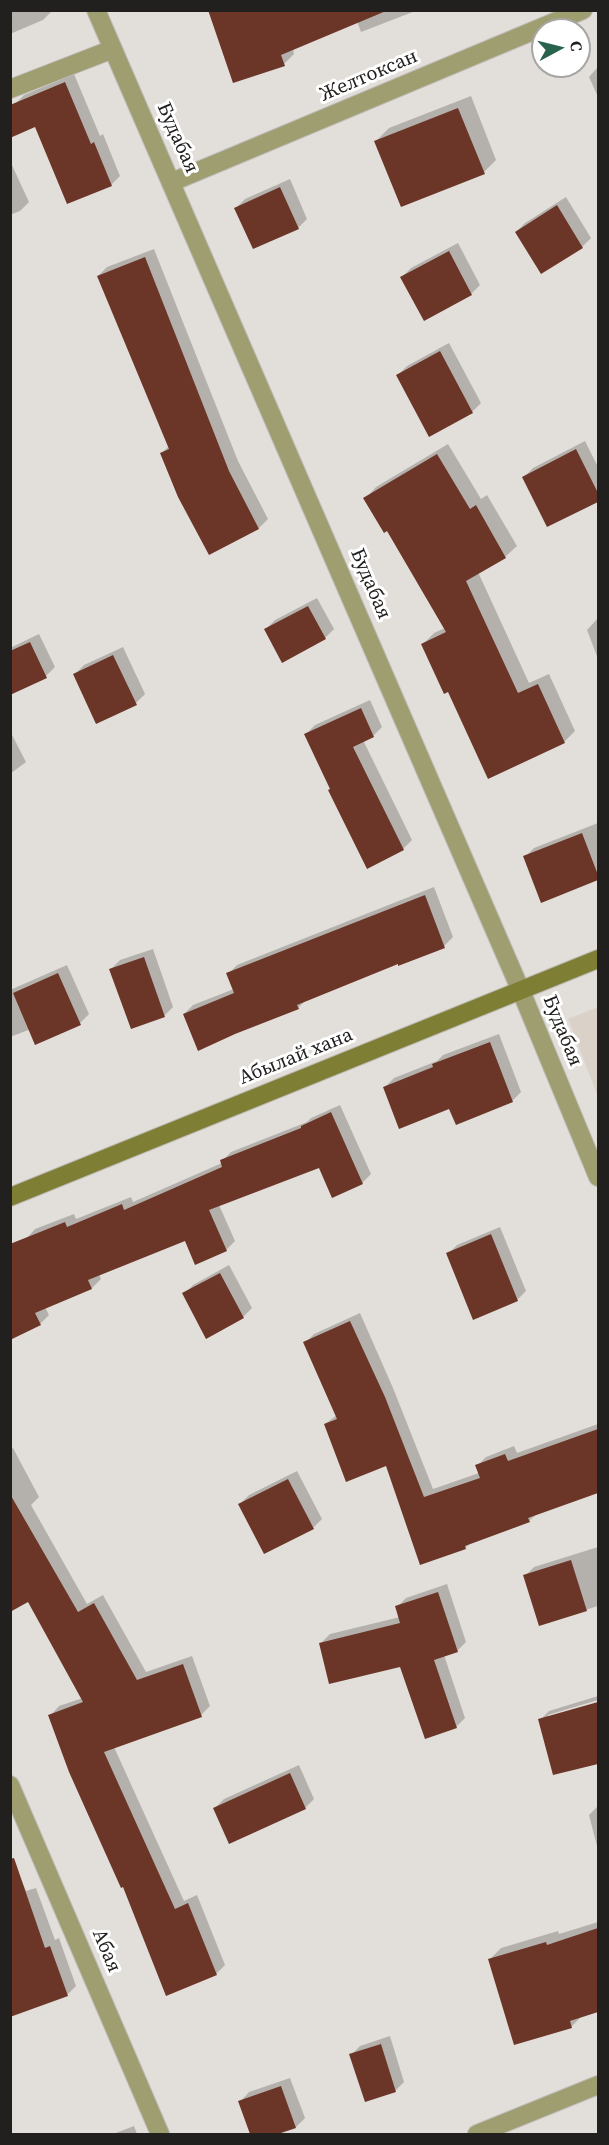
<!DOCTYPE html>
<html>
<head>
<meta charset="utf-8">
<style>
	body { margin:0 }
	#map { position:relative; width:609px; height:2145px; overflow:hidden; background:#e2ded9; font-family:"Source Serif 4",serif }
	canvas { display:block }
	.frame { position:absolute; inset:0; border:12px solid #22201f; pointer-events:none }
	.north { position:absolute; left:531px; top:18px; width:60px; height:60px; box-sizing:border-box; background:#fff; border:2px solid #a7a6a5; border-radius:50%; rotate:83deg; font-size:16px; font-weight:700; line-height:24px; text-align:center; color:#22201f }
	.north::after { content:''; display:block; margin:auto; width:21px; height:27px; background:#27634d; clip-path:polygon(50% 0,100% 100%,50% 72%,0 100%) }
</style>
</head>
<body>
<div id="map">
<canvas width="609" height="2145"></canvas>
<div class="frame"></div>
<div class="north">С</div>
</div>
<script>
const ctx = document.querySelector('canvas').getContext('2d');
ctx.lineJoin = 'round';
function fill(path, color) { ctx.fillStyle = color; ctx.fill(path, 'evenodd'); }
const toPath = rows => new Path2D(rows.map(r => 'M' + r).join(''));
function stroke(path, color, width, dash) { ctx.strokeStyle = color; ctx.lineWidth = width; ctx.lineCap = dash ? 'butt' : 'round'; ctx.setLineDash(dash || []); ctx.stroke(path); }
function write(font, color, halo, rows, align = 'center') {
  ctx.font = font + ' "Source Serif 4",serif'; ctx.lineWidth = 6; ctx.setLineDash([]); ctx.textBaseline = 'middle'; ctx.strokeStyle = halo; ctx.fillStyle = color; for (const [text, x, y, turn = 0] of rows) {
    ctx.save(); ctx.translate(x, y); ctx.rotate((+turn || 0) * Math.PI / 180); ctx.textAlign = isNaN(turn) ? turn : align; if (halo) ctx.strokeText(text, 0, 0); ctx.fillText(text, 0, 0); ctx.restore();
  }
}
fill(toPath([
	[598,1007,598,1097,568,1019]
]), '#dad2c8');
fill(toPath([
	[10,10,52,10,52,11,43,20,10,34],
	[210,10,418,10,361,32,357,21,293,48,294,54,284,64],
	[597,68,598,68,598,97,589,77],
	[74,74,100,136,103,134,120,176,111,185,36,125,15,104,24,95],
	[471,96,496,160,484,172,376,141,389,128],
	[11,163,29,202,20,211,10,215],
	[290,179,307,219,298,228,236,208,245,199],
	[566,197,591,238,582,247,542,272,516,232,525,223],
	[458,243,480,285,471,294,402,277,411,268],
	[154,249,238,461,268,519,259,528,209,553,162,453,169,446,98,276,107,267],
	[449,343,481,403,472,412,398,375,407,366],
	[585,441,598,467,598,500,548,525,524,477,533,468],
	[448,444,481,499,487,495,517,546,505,557,478,572,529,683,549,674,575,731,564,742,449,690,423,644,434,633,445,628,388,529,365,499,376,487],
	[317,598,334,629,325,638,266,629,275,620],
	[598,618,598,659,587,630],
	[39,634,55,667,46,676,10,694,10,648],
	[123,647,145,694,136,703,75,674,84,665],
	[370,700,382,727,373,736,363,740,412,840,403,849,331,788,306,734,315,725],
	[10,731,26,762,10,774],
	[598,823,598,878,542,901,525,857,534,848],
	[434,887,453,937,444,946,399,962,306,1000,298,1008,184,1014,193,1005,234,989,228,974,237,965],
	[153,949,173,1007,164,1016,111,969,120,960],
	[67,965,89,1014,80,1023,31,1029,10,1037,10,990],
	[499,1034,521,1092,512,1101,450,1107,385,1087,394,1078,437,1061,443,1055],
	[340,1105,371,1174,362,1183,320,1166,219,1205,235,1241,226,1250,185,1239,99,1274,101,1279,92,1288,45,1307,49,1315,40,1324,10,1338,26,1239,35,1229,74,1214,76,1219,131,1197,133,1202,222,1163,222,1161,231,1152,307,1122,311,1118],
	[500,1227,526,1291,517,1300,448,1254,457,1245],
	[229,1265,252,1308,243,1317,207,1337,184,1294,193,1285],
	[360,1313,393,1388,433,1489,479,1473,477,1466,486,1457,514,1446,517,1453,598,1424,598,1491,538,1513,529,1521,472,1542,465,1548,387,1464,325,1424,337,1415,305,1343,314,1334],
	[13,1448,39,1497,31,1505,87,1604,103,1595,146,1672,192,1656,210,1706,201,1715,114,1747,184,1901,197,1895,225,1965,216,1974,124,1885,50,1716,59,1706,83,1698,29,1600,10,1606,10,1449],
	[297,1471,322,1519,313,1528,240,1504,249,1495],
	[598,1547,598,1606,540,1624,525,1576,534,1567],
	[447,1584,466,1642,457,1651,444,1655,465,1718,456,1727,401,1665,321,1643,330,1634,400,1617,397,1607,406,1598],
	[598,1696,598,1700,548,1715,548,1718,598,1703,598,1762,554,1774,540,1720,549,1711],
	[299,1765,314,1799,305,1808,215,1808,224,1799],
	[598,1806,598,1850,589,1815],
	[10,1853,26,1891,36,1888,55,1940,59,1938,76,1986,67,1995,10,2015],
	[598,1922,598,2010,582,2016,571,2027,490,1959,501,1948,558,1931,559,1934],
	[390,2036,404,2082,395,2091,351,2055,360,2046],
	[290,2078,305,2118,296,2127,273,2134,252,2134,240,2102,249,2092],
	[134,2126,137,2134,113,2134]
]), '#0003');
fill(toPath([
	[208,10,386,10,386,11,281,55,285,66,233,83],
	[65,82,91,144,94,142,112,186,67,204,35,127,10,138,10,105],
	[458,108,485,174,401,207,374,141],
	[280,187,299,229,253,249,234,208],
	[557,205,583,248,541,274,515,232],
	[449,251,472,295,424,321,400,277],
	[145,257,229,471,259,529,209,555,178,497,160,453,169,449,97,276],
	[440,351,473,413,429,437,396,375],
	[576,449,598,493,598,502,547,527,522,477],
	[437,454,470,509,476,505,506,558,466,581,518,693,538,684,565,743,488,779,448,692,444,694,421,644,446,632,387,531,384,533,363,498],
	[308,606,326,639,282,663,264,629],
	[30,642,47,678,10,695,10,651],
	[113,655,137,705,96,724,73,674],
	[361,708,374,737,353,747,404,850,367,869,328,790,330,789,304,734],
	[582,833,598,875,598,880,541,903,523,856],
	[425,895,445,948,398,966,398,964,297,1005,299,1009,235,1034,198,1051,183,1014,234,993,226,973],
	[144,957,165,1017,131,1029,109,969],
	[58,973,81,1025,35,1045,13,993],
	[490,1042,513,1102,456,1125,449,1109,399,1129,383,1087,433,1067,432,1064],
	[331,1112,363,1184,332,1198,319,1168,209,1210,227,1251,195,1265,185,1241,88,1280,92,1289,35,1313,41,1325,10,1340,10,1244,65,1222,67,1227,122,1204,124,1210,222,1167,220,1160,301,1128,301,1126],
	[491,1234,518,1301,473,1320,446,1253],
	[220,1273,244,1318,206,1339,182,1293],
	[350,1321,385,1397,424,1497,480,1478,475,1465,505,1454,508,1461,598,1429,598,1493,528,1518,530,1522,465,1546,466,1549,420,1565,386,1466,346,1482,324,1424,337,1419,303,1342],
	[288,1479,314,1529,264,1554,238,1504],
	[10,1494,78,1612,94,1603,137,1680,183,1664,202,1717,104,1752,175,1909,188,1903,217,1975,166,1996,123,1887,121,1888,69,1772,48,1715,83,1702,28,1602,10,1612],
	[571,1560,587,1611,539,1626,523,1575],
	[438,1592,458,1652,434,1660,457,1728,425,1739,400,1667,329,1684,319,1643,400,1623,395,1606],
	[598,1702,598,1764,553,1775,538,1719],
	[290,1773,306,1809,229,1844,213,1808],
	[14,1858,45,1948,50,1946,68,1996,10,2017,10,1859],
	[598,1928,598,2012,570,2021,572,2028,514,2045,488,1959,546,1942,547,1945],
	[381,2044,396,2092,365,2102,349,2054],
	[281,2086,296,2128,278,2134,250,2134,238,2101]
]), '#6b3528');
const street = toPath([
	[96,10,521,991,598,1177],
	[10,89,113,49],
	[172,182,583,10],
	[10,1785,160,2134],
	[477,2134,598,2085]
]);
const secondary = toPath([
	[10,1197,598,959]
]);
stroke(street, '#bfbcb8', 20);
stroke(secondary, '#bfbcb8', 20);
stroke(street, '#9e9e70', 18);
stroke(secondary, '#7f7e35', 18);
write('20px', '#22201f', '#fff', [
	["Желтоксан",369,76,-23],
	["Будабая",177,138,66],
	["Будабая",370,584,67],
	["Будабая",562,1031,68],
	["Абылай хана",296,1057,-22],
	["Абая",106,1951,67]
]);
</script>
</body>
</html>
